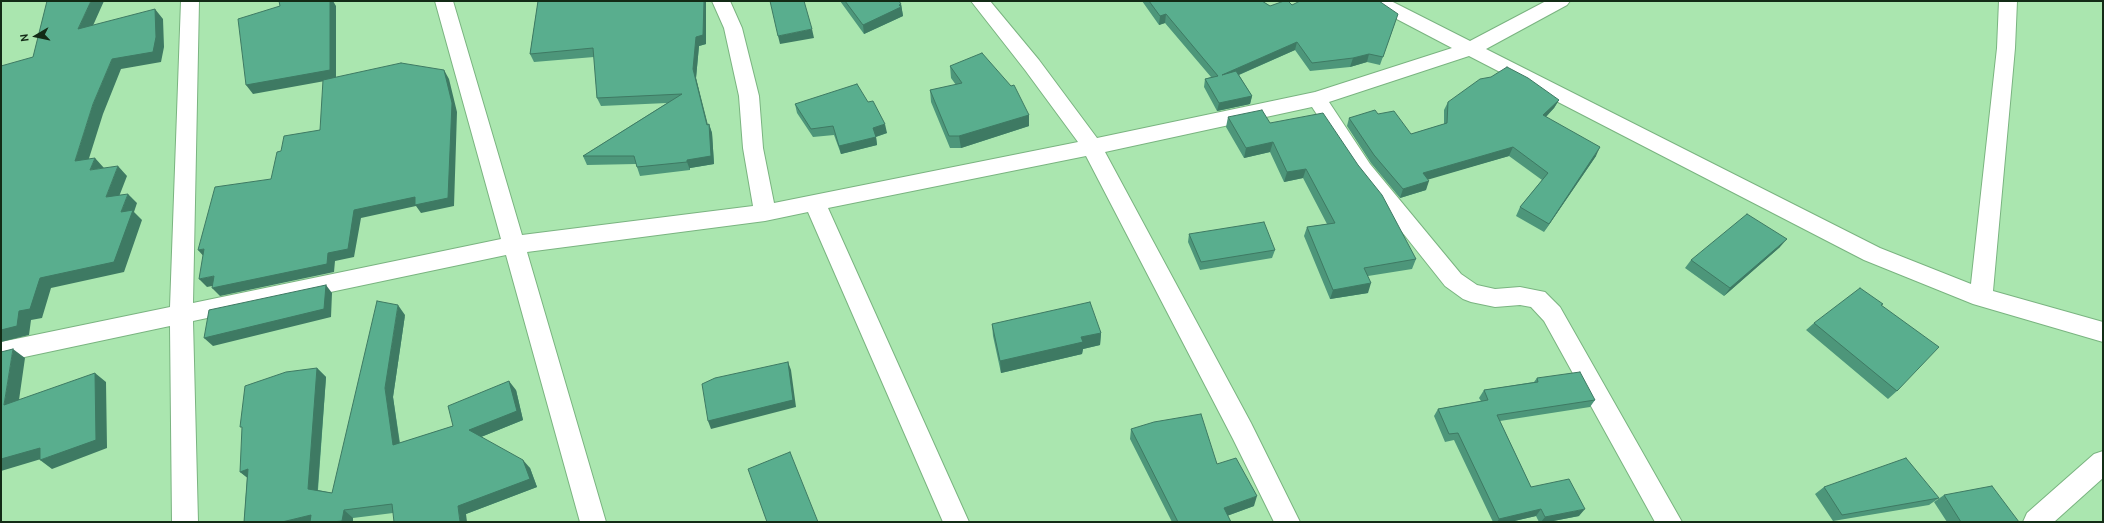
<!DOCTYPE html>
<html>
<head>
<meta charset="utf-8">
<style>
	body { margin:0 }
	#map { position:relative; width:2104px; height:523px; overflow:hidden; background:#aae6af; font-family:Cabin,sans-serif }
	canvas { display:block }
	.frame { position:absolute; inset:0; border:2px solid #132b16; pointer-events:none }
	.north { position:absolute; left:16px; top:16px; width:40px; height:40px; -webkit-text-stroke:3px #aae6af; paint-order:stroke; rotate:261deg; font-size:11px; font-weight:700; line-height:16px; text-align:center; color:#132b16 }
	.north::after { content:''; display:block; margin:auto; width:14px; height:18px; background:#132b16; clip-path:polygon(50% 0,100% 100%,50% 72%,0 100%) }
</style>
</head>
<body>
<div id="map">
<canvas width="2104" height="523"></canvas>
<div class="frame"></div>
<div class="north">N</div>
</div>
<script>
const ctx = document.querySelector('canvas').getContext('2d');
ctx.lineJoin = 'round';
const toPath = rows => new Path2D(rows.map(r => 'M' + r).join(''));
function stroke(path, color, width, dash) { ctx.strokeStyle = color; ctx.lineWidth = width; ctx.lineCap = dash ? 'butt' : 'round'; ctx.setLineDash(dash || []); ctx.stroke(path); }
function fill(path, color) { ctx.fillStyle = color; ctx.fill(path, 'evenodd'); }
const street = toPath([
	[181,1,199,1,193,303,501,239,435,1,453,1,522,235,753,206,743,148,739,96,724,28,712,1,730,1,742,28,759,96,763,148,774,203,1078,142,1025,70,971,1,990,1,1039,60,1097,138,1315,92,1452,48,1370,5,1367,1,1391,1,1470,41,1546,1,1570,1,1567,5,1486,49,1880,248,1971,284,1997,48,1999,1,2017,1,2015,48,1993,291,2103,322,2103,342,1973,304,1864,260,1469,56,1329,102,1370,164,1461,274,1477,285,1495,289,1520,287,1545,292,1560,307,1682,522,1655,522,1544,321,1531,307,1520,305,1495,307,1471,302,1463,299,1445,286,1356,174,1312,107,1105,152,1251,423,1300,522,1274,522,1233,439,1086,156,828,208,969,522,943,522,808,212,765,221,527,252,606,522,580,522,506,255,193,321,198,522,172,522,170,326,1,362,1,342,170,307,181,1],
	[2103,451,2103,478,2054,522,2023,522,2027,513,2094,454,2103,451]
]);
stroke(street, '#7ab480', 2);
fill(street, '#fff');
fill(toPath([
	[538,1,706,1,706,44,699,46,696,78,707,125,709,124,712,133,714,164,690,168,690,170,640,176,636,164,587,165,583,156,667,103,601,106,597,98,594,57,534,62,530,54],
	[840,1,899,1,901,4,903,16,864,34],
	[1142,1,1262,1,1270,6,1292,5,1395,23,1380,65,1367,62,1350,67,1310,71,1295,50,1239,75,1252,96,1250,104,1217,111,1204,87,1205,79,1211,77,1165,23,1159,25],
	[950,66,1029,115,1029,126,961,148,950,148,931,102,930,90,956,85,951,78],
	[1559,100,1554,108,1546,117,1596,156,1544,232,1516,216,1520,207,1542,180,1509,156,1427,179,1426,190,1400,198,1371,163,1347,126,1349,118,1378,114,1411,134,1444,124,1444,110,1448,102],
	[868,102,887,133,876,137,877,145,841,154,834,135,813,137,797,113,795,104],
	[1228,117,1270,123,1416,259,1412,269,1368,276,1368,293,1330,299,1304,236,1307,227,1327,224,1303,178,1284,182,1270,152,1244,158,1226,127],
	[1189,234,1275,250,1272,258,1200,270,1188,242],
	[1780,247,1724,296,1685,268,1691,260],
	[1881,305,1897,391,1888,399,1806,330,1814,323],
	[405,315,393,397,400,443,453,426,516,390,523,420,481,437,530,468,537,487,466,514,393,513,353,518,353,522,244,522,247,477,240,472,317,368,326,377,318,490,332,493],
	[992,324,1101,333,1100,345,1083,349,1082,354,1001,373,993,336],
	[1537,378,1595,400,1590,407,1500,421,1531,487,1579,516,1548,522,1539,522,1536,516,1510,522,1493,522,1454,440,1445,442,1434,416,1438,409,1481,401,1479,398,1484,390,1534,382],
	[1131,429,1217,464,1254,506,1227,516,1231,522,1172,522,1130,439],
	[1824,487,1939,498,1929,505,1833,521,1815,494],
	[1944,495,2019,522,1947,522,1934,502]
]), '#4d967a');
fill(toPath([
	[91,1,104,1,87,39,78,29],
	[330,1,333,1,336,6,336,79,253,94,246,85],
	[704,1,706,1,706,44,699,46,696,78,710,133,707,125,693,69,696,37],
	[901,4,903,16,864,34,863,25],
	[155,9,163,19,164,47,161,62,121,69,103,114,85,171,75,161,93,104,112,59],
	[1166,14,1165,23,1159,25,1160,16],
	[812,29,814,38,780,44,778,36],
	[1297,42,1295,50,1220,83,1222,75],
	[1369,54,1367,62,1350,67,1353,58],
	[444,70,449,79,457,112,454,206,421,213,416,206,361,218,354,257,335,261,334,272,220,296,212,288,328,253,354,210],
	[1252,96,1250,104,1217,111,1219,103],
	[1559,100,1554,108,1539,124,1543,115],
	[1029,115,1029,126,961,148,959,136],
	[709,124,712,133,714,164,690,168,690,170,687,162,687,160],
	[885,124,887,133,875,137,873,128],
	[876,137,877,145,841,154,839,146],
	[1273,142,1270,152,1244,158,1246,148],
	[1513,147,1509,156,1420,182,1423,173],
	[1600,147,1596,156,1544,232,1549,224],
	[95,158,104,168,90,170],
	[118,166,127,176,115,207,106,197],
	[1306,169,1303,178,1284,182,1287,172],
	[1429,181,1426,190,1400,198,1403,189],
	[128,194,137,203,134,212,142,220,124,272,51,288,42,318,31,320,29,335,1,342,1,330,19,311,40,278,121,212],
	[1787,239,1780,247,1724,296,1730,288],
	[204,249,206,259,198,250],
	[214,276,222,284,207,287,199,279],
	[1371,283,1368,293,1330,299,1333,290],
	[326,285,332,293,331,317,213,346,204,338],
	[398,305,405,315,393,397,401,454,393,445,385,388],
	[1101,333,1100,345,1083,349,1082,354,1001,373,1000,361,1081,337],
	[13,349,25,358,17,414,4,405],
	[788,362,791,370,796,407,711,429,708,421],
	[317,368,326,377,317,497,308,489],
	[95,373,106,382,107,448,52,469,40,460,51,456,1,471,1,459],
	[509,381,516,390,523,420,476,439,469,430],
	[523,460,530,468,537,487,466,514,467,522,460,522,458,506],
	[248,469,250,480,240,472],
	[1257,496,1254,506,1221,518,1224,508],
	[1541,509,1536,516,1510,522,1497,522,1499,519],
	[1585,509,1579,516,1548,522,1541,522,1545,517],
	[344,510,353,518,353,522,343,522,342,521],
	[311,515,319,522,282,522]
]), '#3e7a63');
const building = toPath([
	[47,1,91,1,78,29,155,9,156,37,153,52,112,59,93,104,75,161,95,158,90,170,118,166,106,197,128,194,121,212,133,210,114,262,40,278,30,309,19,311,17,326,1,330,1,66,33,57,47,1],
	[279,1,330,1,330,70,246,85,238,19,280,6,279,1],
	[538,1,704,1,703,35,696,37,693,69,707,125,709,124,711,156,687,160,687,162,637,167,634,156,583,156,682,94,597,98,593,48,530,54,538,1],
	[770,1,804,1,812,29,778,36,770,1],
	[845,1,899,1,901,4,899,5,901,7,863,25,845,1],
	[1149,1,1262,1,1270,6,1284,1,1288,1,1292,5,1300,1,1379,1,1398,14,1383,57,1369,54,1353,58,1312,63,1297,42,1222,75,1236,71,1252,96,1219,103,1205,79,1218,76,1166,14,1160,16,1149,1],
	[982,53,1011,86,1014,85,1029,115,959,136,949,136,930,90,962,83,950,66,982,53],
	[401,63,444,70,452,103,448,198,415,205,415,197,354,210,348,249,328,253,327,264,212,288,214,276,199,279,204,249,198,250,215,187,271,179,277,152,281,151,284,136,320,130,323,80,401,63],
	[1507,67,1528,78,1559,100,1543,115,1600,147,1549,224,1520,207,1548,173,1513,147,1423,173,1429,181,1403,189,1374,155,1349,118,1375,110,1378,114,1394,111,1411,134,1447,123,1448,102,1480,79,1491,77,1507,67],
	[857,84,868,102,873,101,885,124,873,128,876,137,839,146,833,126,811,129,795,104,857,84],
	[1262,110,1270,123,1323,113,1358,165,1382,195,1416,259,1364,268,1371,283,1333,290,1307,227,1335,223,1306,169,1287,172,1273,142,1246,148,1228,117,1262,110],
	[1747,214,1787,239,1730,288,1691,260,1747,214],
	[1264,222,1275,250,1201,262,1189,234,1264,222],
	[326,285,324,309,204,338,209,310,326,285],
	[1860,288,1883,304,1881,305,1939,347,1897,391,1814,323,1860,288],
	[377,301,398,305,385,388,393,445,453,426,448,406,509,381,517,411,469,430,523,460,530,479,458,506,460,522,394,522,392,504,344,510,342,521,332,522,310,522,311,515,282,522,244,522,248,469,240,472,242,427,240,427,245,386,286,372,317,368,308,489,332,493,377,301],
	[1090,302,1101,333,1081,337,1083,342,1000,361,992,324,1090,302],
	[13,349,4,405,95,373,96,440,40,460,40,448,1,459,1,352,13,349],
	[788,362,793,400,708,421,702,384,715,378,788,362],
	[1580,372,1595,400,1497,415,1531,487,1569,479,1585,509,1545,517,1541,509,1499,519,1458,433,1449,434,1438,409,1488,400,1484,390,1538,382,1537,378,1580,372],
	[1201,414,1217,464,1236,458,1257,496,1224,508,1231,522,1178,522,1131,429,1154,422,1201,414],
	[790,452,818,522,767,522,748,469,790,452],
	[1906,458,1939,498,1842,515,1824,487,1906,458],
	[1992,486,2019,522,1961,522,1944,495,1992,486]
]);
fill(building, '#59ae8e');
stroke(building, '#3e7a63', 1);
</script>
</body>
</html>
